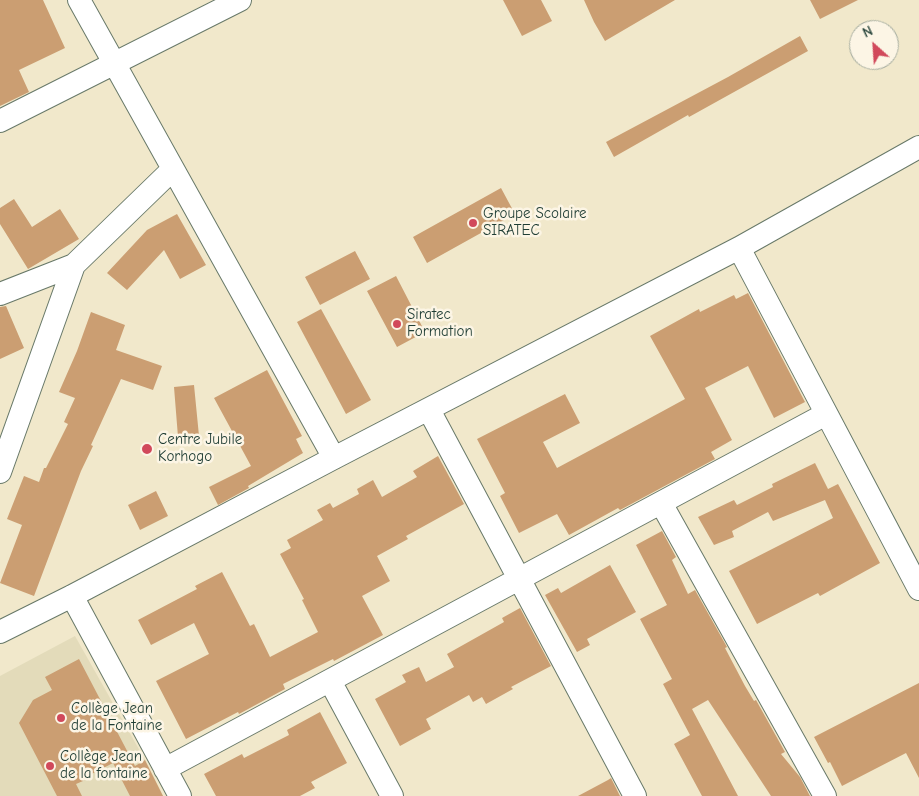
<!DOCTYPE html>
<html>
<head>
<meta charset="utf-8">
<style>
	body { margin:0 }
	#map { position:relative; width:919px; height:796px; overflow:hidden; background:#f1e8cb; font-family:"Comic Neue",sans-serif }
	canvas { display:block }
	.north { position:absolute; left:849px; top:20px; width:50px; height:50px; box-sizing:border-box; background:#fcf5e5; border:1px solid #a4ab9e; border-radius:50%; rotate:334deg; font-size:14px; font-weight:700; line-height:20px; text-align:center; color:#1f3d34 }
	.north::after { content:''; display:block; margin:auto; width:18px; height:22px; background:#d1495b; clip-path:polygon(50% 0,100% 100%,50% 72%,0 100%) }
</style>
</head>
<body>
<div id="map">
<canvas width="919" height="796"></canvas>
<div class="north">N</div>
</div>
<script>
const ctx = document.querySelector('canvas').getContext('2d');
ctx.lineJoin = 'round';
function fill(path, color) { ctx.fillStyle = color; ctx.fill(path, 'evenodd'); }
const toPath = rows => new Path2D(rows.map(r => 'M' + r).join(''));
function stroke(path, color, width, dash) { ctx.strokeStyle = color; ctx.lineWidth = width; ctx.lineCap = dash ? 'butt' : 'round'; ctx.setLineDash(dash || []); ctx.stroke(path); }
function write(font, color, halo, rows, align = 'center') {
  ctx.font = font + ' "Comic Neue",sans-serif'; ctx.lineWidth = 5; ctx.setLineDash([]); ctx.textBaseline = 'middle'; ctx.strokeStyle = halo; ctx.fillStyle = color; for (const [text, x, y, turn = 0] of rows) {
    ctx.save(); ctx.translate(x, y); ctx.rotate((+turn || 0) * Math.PI / 180); ctx.textAlign = isNaN(turn) ? turn : align; if (halo) ctx.strokeText(text, 0, 0); ctx.fillText(text, 0, 0); ctx.restore();
  }
}
fill(toPath([
	[75,636,145,760,163,796,0,796,0,676]
]), '#e3dbba');
fill(toPath([
	[0,0,43,0,65,48,19,70,29,92,0,106],
	[503,0,541,0,552,21,522,36],
	[584,0,675,0,605,41,594,22],
	[810,0,858,0,820,19],
	[800,36,808,51,689,117,688,115,614,157,606,142,728,77],
	[501,188,515,214,427,263,413,237],
	[14,199,32,227,60,209,79,239,28,269,0,224,0,208],
	[177,214,206,265,180,279,164,250,127,290,107,273,147,230],
	[355,251,370,279,320,305,305,277],
	[396,276,425,332,397,347,367,291],
	[748,293,805,402,774,418,748,366,705,388,732,440,711,452,715,459,620,510,618,508,569,535,557,514,519,533,500,496,505,493,477,439,565,394,580,423,543,442,557,468,641,423,685,399,650,336,699,309,700,312,734,295,736,299],
	[6,306,24,348,0,359,0,307],
	[321,309,371,400,346,414,297,322],
	[91,312,125,325,116,350,162,366,153,390,121,379,91,445,93,446,81,471,34,596,0,583,22,525,7,519,24,476,39,482,44,468,46,468,68,424,64,422,75,398,59,392,77,351],
	[267,370,302,436,296,439,303,453,248,486,249,488,218,505,209,487,251,466,214,398],
	[194,385,199,436,178,437,174,387],
	[438,456,464,504,406,536,408,539,377,556,390,581,362,596,383,635,334,661,333,659,283,684,285,689,239,714,238,712,186,739,156,681,209,654,194,623,151,645,138,620,197,589,195,586,222,572,250,626,254,624,270,657,318,632,302,600,304,599,280,554,291,548,287,540,323,520,317,510,330,503,333,508,359,494,357,489,373,480,382,497,417,477,413,471],
	[815,463,828,489,838,484,880,563,820,596,818,593,757,624,729,571,833,518,825,500,773,521,768,512,732,531,734,537,714,545,698,517,734,500,737,505,773,487,772,484],
	[156,491,168,516,140,530,128,505],
	[662,531,676,557,672,560,688,594,695,590,727,647,725,648,745,686,754,701,756,700,785,752,781,754,800,777,810,796,771,796,708,700,692,709,738,796,702,796,674,744,690,735,663,684,672,679,640,619,667,605,636,545],
	[610,565,636,612,587,639,590,645,577,652,545,595,558,588,561,593],
	[520,608,551,666,511,687,513,689,486,704,482,697,473,702,469,695,426,719,431,729,400,746,375,699,406,682,402,675,419,667,426,682,454,667,447,654,504,622,502,618],
	[79,659,135,766,145,760,163,796,130,796,113,763,82,779,83,781,76,784,82,796,57,796,19,723,33,700,52,690,45,677],
	[919,683,919,778,906,753,842,786,830,762,828,763,814,737],
	[320,712,347,763,311,782,315,788,300,796,216,796,204,774,242,754,244,758,289,735,287,730],
	[611,778,620,796,578,796,608,780]
]), '#cb9e72');
const minor = toPath([
	[79,0,334,458],
	[0,121,240,0],
	[739,248,919,589],
	[0,294,74,265,173,169],
	[429,410,635,796],
	[0,472,74,265],
	[661,503,825,796],
	[72,596,180,796],
	[0,632,72,596,334,458,739,248,919,147],
	[330,681,392,796],
	[165,769,826,414]
]);
stroke(minor, '#687969', 24);
stroke(minor, '#fff', 22);
for (const [x, y, r, color] of [
	[473,223,5,"#d1495b"],
	[397,324,5,"#d1495b"],
	[147,449,6,"#d1495b"],
	[61,718,5,"#d1495b"],
	[50,766,5,"#d1495b"]
]) { const dot = new Path2D(); dot.arc(x, y, r, 0, 2 * Math.PI); ctx.fillStyle = color; ctx.fill(dot); stroke(dot, '#fcf5e5', 2); }
write('15px', '#1f3d34', '#fcf5e5', [
	["Groupe Scolaire",483,214],
	["SIRATEC",483,231],
	["Siratec",407,315],
	["Formation",407,332],
	["Centre Jubile",158,440],
	["Korhogo",158,457],
	["Collège Jean",71,709],
	["de la Fontaine",71,726],
	["Collège Jean",60,757],
	["de la fontaine",60,774]
], 'left');
</script>
</body>
</html>
